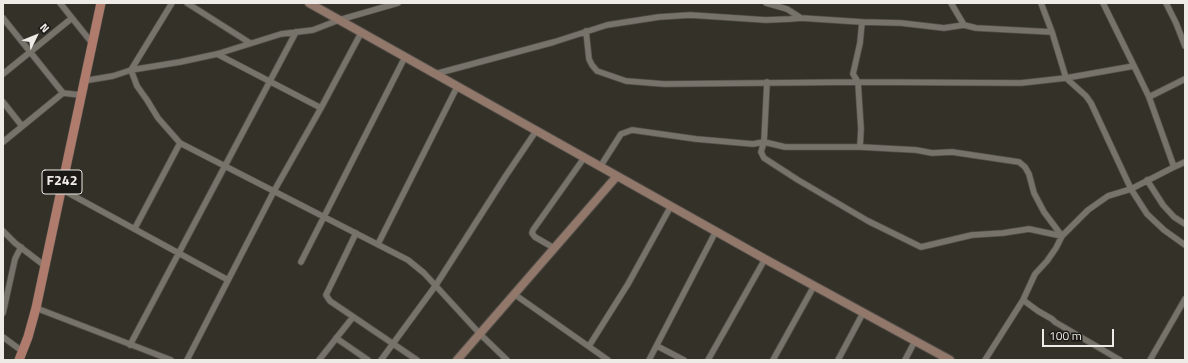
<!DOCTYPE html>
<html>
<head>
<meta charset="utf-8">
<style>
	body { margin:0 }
	#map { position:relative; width:1188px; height:363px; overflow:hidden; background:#343129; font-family:"Titillium Web",sans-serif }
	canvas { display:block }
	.frame { position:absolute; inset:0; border:4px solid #eeebe7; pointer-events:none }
	.north { position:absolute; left:16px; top:16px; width:40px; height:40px; -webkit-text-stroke:3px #1a1915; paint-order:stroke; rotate:47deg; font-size:11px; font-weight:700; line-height:16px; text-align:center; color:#eeebe7 }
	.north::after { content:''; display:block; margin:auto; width:14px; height:18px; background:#eeebe7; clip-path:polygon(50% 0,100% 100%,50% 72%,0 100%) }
	.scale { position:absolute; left:1042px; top:329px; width:72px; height:18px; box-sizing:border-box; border:2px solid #eeebe7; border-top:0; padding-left:5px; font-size:12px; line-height:14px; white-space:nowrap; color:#eeebe7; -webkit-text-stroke:3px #1a1915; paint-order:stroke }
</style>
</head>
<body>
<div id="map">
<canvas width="1188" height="363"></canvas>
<div class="frame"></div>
<div class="north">N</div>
<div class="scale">100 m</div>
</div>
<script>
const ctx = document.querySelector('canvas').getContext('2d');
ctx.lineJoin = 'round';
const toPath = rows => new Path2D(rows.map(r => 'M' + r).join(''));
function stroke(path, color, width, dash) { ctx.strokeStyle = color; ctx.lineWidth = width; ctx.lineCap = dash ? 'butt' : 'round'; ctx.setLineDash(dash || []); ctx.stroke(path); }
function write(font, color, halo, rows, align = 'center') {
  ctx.font = font + ' "Titillium Web",sans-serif'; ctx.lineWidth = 4; ctx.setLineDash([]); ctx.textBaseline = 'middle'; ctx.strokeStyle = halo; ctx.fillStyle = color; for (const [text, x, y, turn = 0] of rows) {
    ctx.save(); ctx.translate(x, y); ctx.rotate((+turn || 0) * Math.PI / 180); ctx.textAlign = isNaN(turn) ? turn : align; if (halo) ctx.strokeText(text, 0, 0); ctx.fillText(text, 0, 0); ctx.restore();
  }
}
const street = toPath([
	[60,3,92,43],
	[172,3,131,70,137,86,147,100,158,118,180,143,408,260,424,273,480,334,507,360],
	[187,3,250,43],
	[766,3,787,9,801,18],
	[951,3,964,25],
	[1041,3,1052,32,1066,78,1086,96,1091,103,1131,189,1147,214,1164,230,1185,245],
	[1103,3,1134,66],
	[1166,3,1176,23,1185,46],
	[3,18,63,93],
	[862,22,901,23,944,28,964,25,976,28,1052,32],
	[586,31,589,59,592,65,597,71,626,81,664,84,858,82,861,129,860,147,785,147,764,142,753,144,696,139,632,130,621,134,600,167],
	[217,54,321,108],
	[3,74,72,18],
	[435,74,554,42,607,25,659,17,690,15,766,20,790,19,801,18,862,22,860,43,853,74,858,82,1021,83,1066,78,1134,66,1149,97,1185,79],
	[83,81,113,76,131,70,180,62,217,54,281,34,313,30,339,20,398,3],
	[767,82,764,142,761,152,764,158,798,180,868,221,921,247,972,235,1003,233,1029,229,1062,236,1088,210,1108,196,1131,189,1174,167,1185,162],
	[1149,97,1174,167],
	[3,102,22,126],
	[3,142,63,93,80,95],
	[860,147,916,150,932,153,952,152,1019,162,1025,167,1029,174,1034,193,1044,212,1062,236,1056,248,1047,261,1035,274,1023,300,985,360],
	[1147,180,1163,205,1174,217,1185,224],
	[61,189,228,280],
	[135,228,180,143],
	[3,231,15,243,45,266],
	[356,233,326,295,330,301,417,360],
	[378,244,457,87],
	[554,248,535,237,532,233,533,230,584,158],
	[301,262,405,57],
	[514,294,608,360],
	[1023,300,1038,311,1052,319,1055,322,1120,360],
	[36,308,171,360],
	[3,313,15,259,21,247],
	[3,337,22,351],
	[336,338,368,360],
	[130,345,296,32],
	[589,346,628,284,671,206],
	[657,346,684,360],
	[187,360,274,191,321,108,361,33],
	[319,360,353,317],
	[381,360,436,285,505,177,536,131],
	[649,360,716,231],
	[708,360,765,259],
	[773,360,814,286],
	[838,360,863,313],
	[905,360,915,341],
	[1150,360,1185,299]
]);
const secondary = toPath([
	[309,3,765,259,950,360],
	[457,360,617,176]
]);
const primary = toPath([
	[19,360,28,337,36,308,101,3]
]);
stroke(street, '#535049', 7);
stroke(secondary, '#535049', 10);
stroke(primary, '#535049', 10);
stroke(street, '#77736a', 5.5);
stroke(secondary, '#92776b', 8);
stroke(primary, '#ae7b6c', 9);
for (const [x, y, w] of [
	[62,182,40]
]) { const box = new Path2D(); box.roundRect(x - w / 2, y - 12, w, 24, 3); ctx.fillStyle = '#1a1915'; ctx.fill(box); stroke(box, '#eeebe7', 1); }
write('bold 14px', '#eeebe7', null, [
	["F242",62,182]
]);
</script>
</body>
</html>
